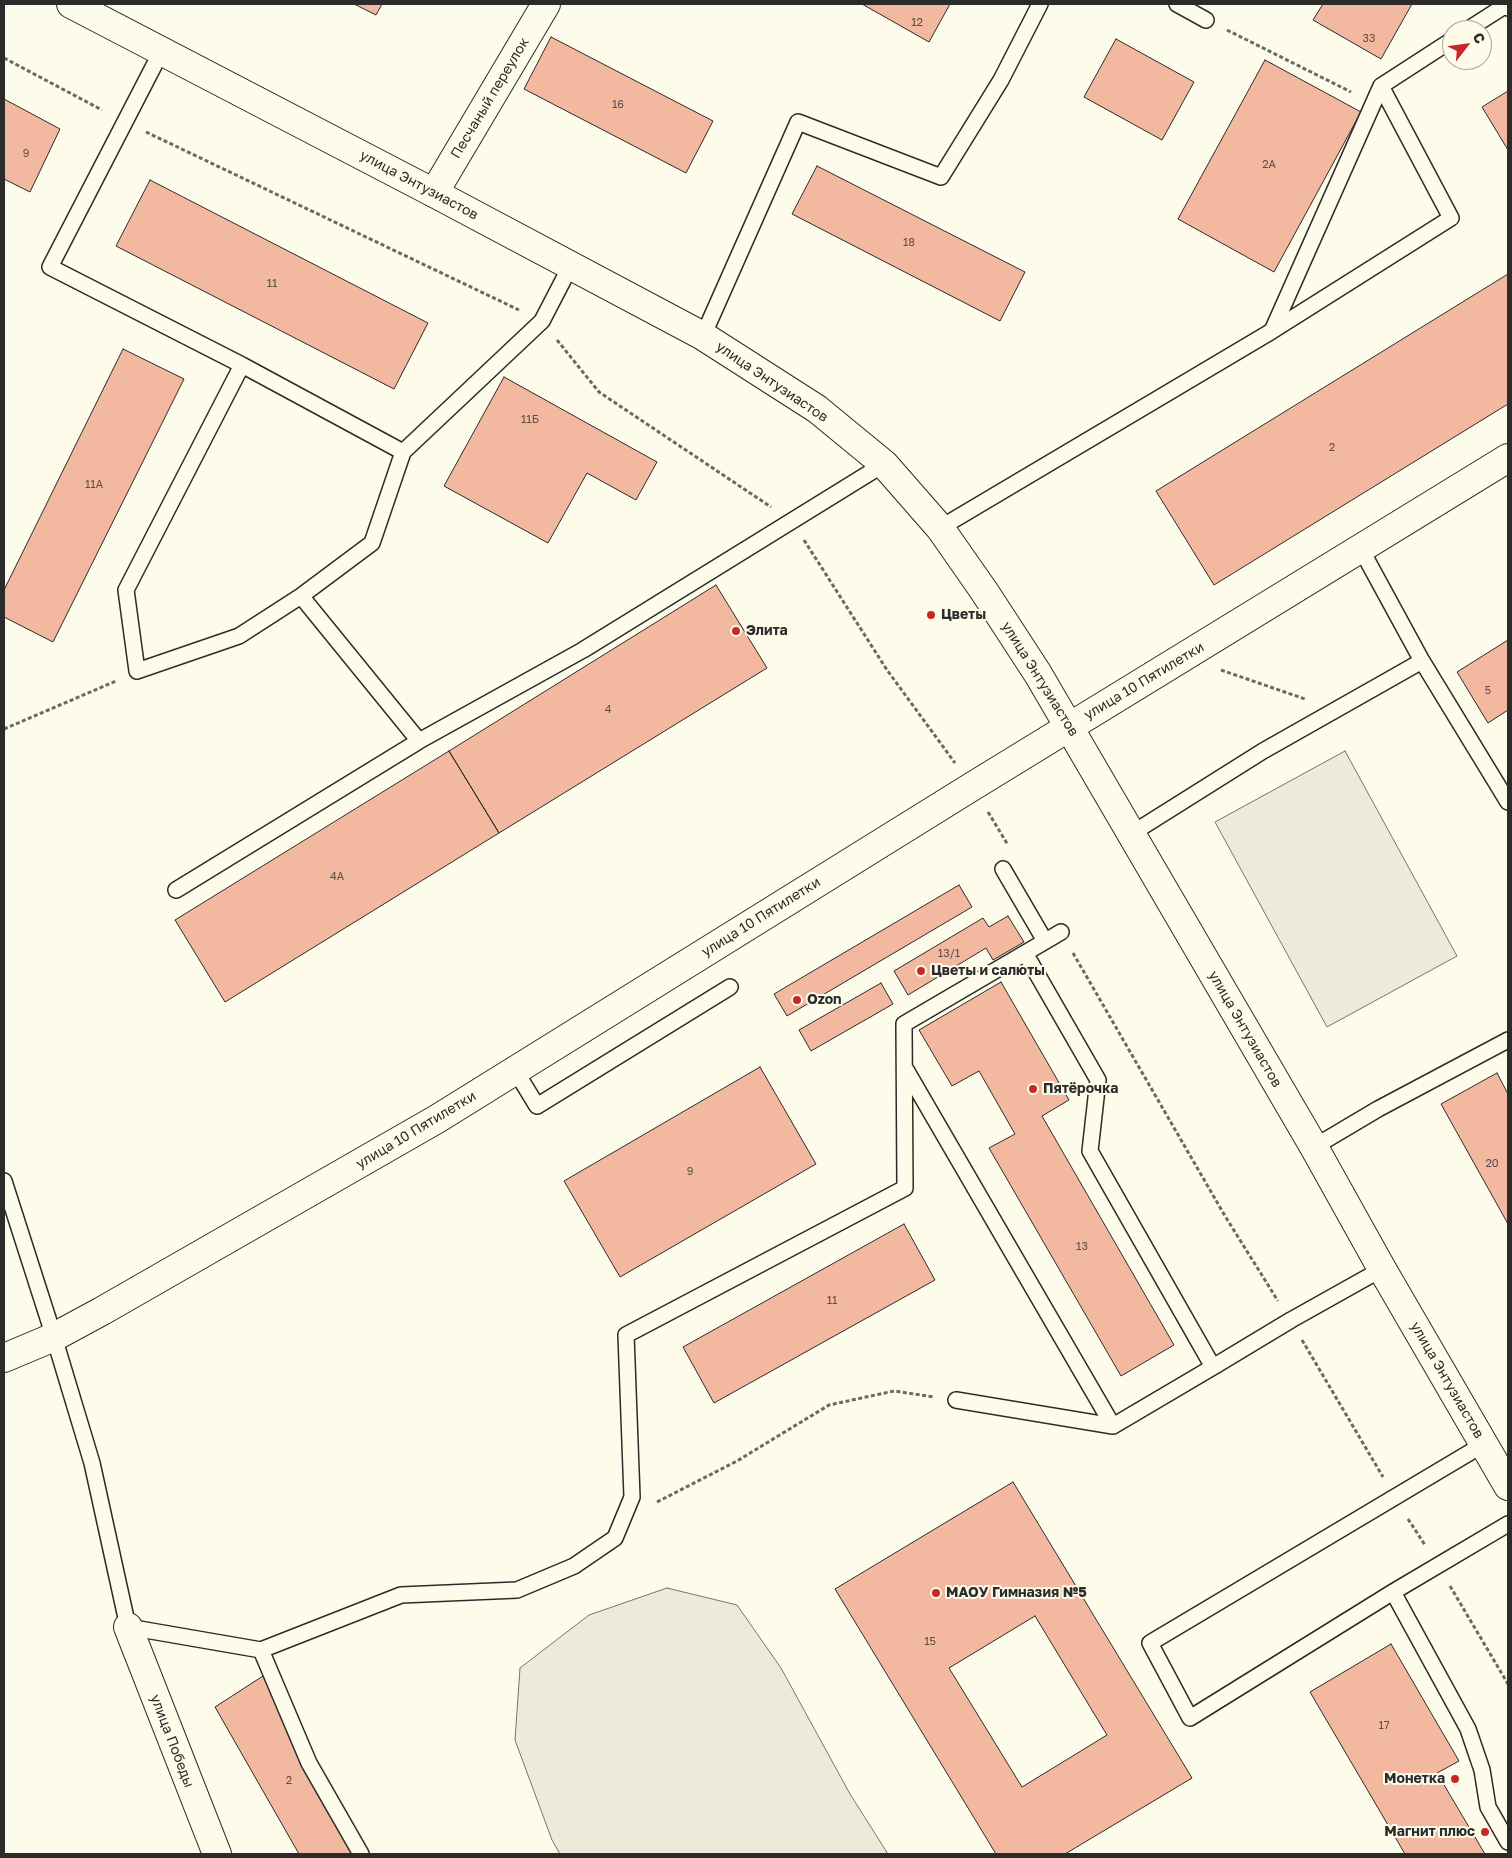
<!DOCTYPE html>
<html>
<head>
<meta charset="utf-8">
<style>
	body { margin:0 }
	#map { position:relative; width:1512px; height:1858px; overflow:hidden; background:#fdfbea; font-family:"Golos Text",sans-serif }
	canvas { display:block }
	.frame { position:absolute; inset:0; border:5px solid #2b2b2b; pointer-events:none }
	.north { position:absolute; left:1442px; top:20px; width:50px; height:50px; box-sizing:border-box; background:#fdfbea; border:1px solid #a9a89e; border-radius:50%; rotate:60deg; font-size:14px; font-weight:700; line-height:20px; text-align:center; color:#2b2b2b }
	.north::after { content:''; display:block; margin:auto; width:18px; height:22px; background:#c62828; clip-path:polygon(50% 0,100% 100%,50% 72%,0 100%) }
</style>
</head>
<body>
<div id="map">
<canvas width="1512" height="1858"></canvas>
<div class="frame"></div>
<div class="north">С</div>
</div>
<script>
const ctx = document.querySelector('canvas').getContext('2d');
ctx.lineJoin = 'round';
function fill(path, color) { ctx.fillStyle = color; ctx.fill(path, 'evenodd'); }
const toPath = rows => new Path2D(rows.map(r => 'M' + r).join(''));
function stroke(path, color, width, dash) { ctx.strokeStyle = color; ctx.lineWidth = width; ctx.lineCap = dash ? 'butt' : 'round'; ctx.setLineDash(dash || []); ctx.stroke(path); }
function write(font, color, halo, rows, align = 'center') {
  ctx.font = font + ' "Golos Text",sans-serif'; ctx.lineWidth = 4; ctx.setLineDash([]); ctx.textBaseline = 'middle'; ctx.strokeStyle = halo; ctx.fillStyle = color; for (const [text, x, y, turn = 0] of rows) {
    ctx.save(); ctx.translate(x, y); ctx.rotate((+turn || 0) * Math.PI / 180); ctx.textAlign = isNaN(turn) ? turn : align; if (halo) ctx.strokeText(text, 0, 0); ctx.fillText(text, 0, 0); ctx.restore();
  }
}
const green = toPath([
	[667,1588,737,1605,781,1668,850,1794,888,1854,560,1854,552,1840,515,1740,520,1668,589,1615,667,1588]
]);
fill(green, '#ecebdb');
stroke(green, '#74746e', 1);
const parking = toPath([
	[1345,751,1457,956,1327,1027,1215,822,1345,751]
]);
fill(parking, '#eceadb');
stroke(parking, '#74746e', 1);
const building = toPath([
	[354,4,382,4,376,15,354,4],
	[862,4,950,4,929,42,862,4],
	[1323,4,1412,4,1381,59,1313,20,1323,4],
	[551,37,713,121,686,173,524,89,551,37],
	[1116,39,1194,82,1162,140,1084,97,1116,39],
	[1265,60,1361,112,1274,272,1178,219,1265,60],
	[1508,91,1508,150,1482,107,1508,91],
	[4,99,60,129,30,192,4,179,4,99],
	[817,166,1025,272,1000,321,792,214,817,166],
	[150,180,428,323,394,389,116,246,150,180],
	[1508,274,1508,404,1214,585,1156,491,1508,274],
	[123,349,184,379,53,642,4,617,4,590,123,349],
	[504,377,657,462,636,500,587,473,548,543,444,486,504,377],
	[716,585,767,668,499,833,449,751,716,585],
	[1508,640,1508,710,1488,723,1457,672,1508,640],
	[449,751,499,833,225,1002,175,920,449,751],
	[959,885,972,907,787,1016,774,994,959,885],
	[1008,916,1024,942,993,960,986,948,908,995,894,971,983,918,989,927,1008,916],
	[1001,982,1069,1100,1042,1116,1174,1345,1121,1376,989,1148,1015,1134,979,1071,952,1086,919,1030,1001,982],
	[881,983,893,1004,811,1051,799,1030,881,983],
	[760,1067,816,1164,620,1277,564,1181,760,1067],
	[1497,1073,1508,1094,1508,1224,1441,1104,1497,1073],
	[904,1224,935,1280,714,1403,683,1347,904,1224],
	[1013,1482,1192,1778,1065,1854,996,1854,835,1589,1013,1482],
	[1035,1616,1107,1735,1022,1787,949,1668,1035,1616],
	[1391,1644,1459,1761,1437,1773,1485,1854,1405,1854,1310,1692,1391,1644],
	[263,1676,361,1854,299,1854,215,1707,263,1676]
]);
fill(building, '#f2b8a0');
stroke(building, '#2b2b2b', 1);
const lane = toPath([
	[1177,4,1206,20],
	[1467,30,1503,7,1508,8],
	[162,50,50,267,242,365,403,452,542,321,571,265],
	[1381,86,1451,218,1272,331,1381,86,1452,40],
	[703,336,798,122,941,177,1001,80,1040,4],
	[242,365,126,590,137,671,239,636,301,596,372,543,403,452],
	[940,528,1272,331],
	[1361,549,1422,661],
	[301,596,419,741],
	[1131,834,1263,751,1422,661,1508,802],
	[1003,869,1045,941],
	[176,890,419,741,583,650,884,464],
	[1025,953,1098,1080,1090,1151,1213,1367,1291,1320,1382,1269],
	[905,1068,1113,1426],
	[515,1070,537,1106,730,987],
	[1314,1147,1378,1109,1508,1040],
	[4,1181,54,1337,92,1463,128,1627,261,1650,401,1595,517,1590,574,1566,615,1538,632,1497,626,1335,905,1188,904,1024,1061,932],
	[956,1400,1113,1426,1213,1367],
	[1484,1444,1150,1643,1190,1718,1393,1592,1508,1524],
	[1393,1592,1468,1729,1482,1770,1488,1807,1508,1842],
	[261,1650,309,1763,361,1854]
]);
const street = toPath([
	[434,193,546,4],
	[4,1358,54,1337,102,1311,437,1119,973,786,1508,458],
	[128,1627,217,1854]
]);
const secondary = toPath([
	[71,4,434,193,703,336,817,409,884,464,940,528,984,591,1038,674,1314,1147,1382,1269,1508,1486]
]);
stroke(lane, '#2b2b2b', 18);
stroke(street, '#2b2b2b', 30);
stroke(secondary, '#2b2b2b', 30);
stroke(toPath([
	[1227,30,1351,92],
	[4,58,102,110],
	[146,132,519,310],
	[557,340,599,392,771,507],
	[804,540,887,670,955,763],
	[1221,670,1305,699],
	[4,729,116,681],
	[988,812,1008,845],
	[1073,953,1225,1216,1278,1301],
	[1302,1340,1383,1477],
	[657,1502,737,1461,829,1405,894,1391,934,1397],
	[1408,1519,1425,1545],
	[1450,1586,1508,1684]
]), '#6a6964', 3, [4, 2.5]);
stroke(lane, '#fdfbea', 15);
stroke(street, '#fdfbea', 28);
stroke(secondary, '#fdfbea', 28);
for (const [x, y, r, color] of [
	[931,615,5,"#c62828"],
	[736,631,5,"#c62828"],
	[921,971,5,"#c62828"],
	[797,1000,5,"#c62828"],
	[1033,1089,5,"#c62828"],
	[936,1593,5,"#c62828"],
	[1455,1779,5,"#c62828"],
	[1485,1832,5,"#c62828"]
]) { const dot = new Path2D(); dot.arc(x, y, r, 0, 2 * Math.PI); ctx.fillStyle = color; ctx.fill(dot); stroke(dot, '#fdfbea', 2); }
write('11px', '#5d4e48', null, [
	["12",917,23],
	["33",1369,39],
	["16",618,105],
	["9",26,154],
	["2А",1269,165],
	["18",909,243],
	["11",272,284],
	["11Б",530,420],
	["2",1332,448],
	["11А",94,485],
	["5",1488,691],
	["4",608,710],
	["4А",337,877],
	["13/1",949,954],
	["20",1492,1164],
	["9",690,1172],
	["13",1082,1247],
	["11",832,1301],
	["15",930,1642],
	["17",1384,1726],
	["2",289,1781]
]);
write('14px', '#2b2b2b', '#fdfbea', [
	["Песчаный переулок",490,98,-59],
	["улица Энтузиастов",419,185,28],
	["улица Энтузиастов",772,382,34],
	["улица Энтузиастов",1040,679,58],
	["улица 10 Пятилетки",1144,681,-31],
	["улица 10 Пятилетки",761,917,-32],
	["улица Энтузиастов",1245,1029,60],
	["улица 10 Пятилетки",416,1130,-31],
	["улица Энтузиастов",1447,1380,60],
	["улица Победы",172,1741,69]
]);
write('bold 14px', '#2b2b2b', '#fdfbea', [
	["Цветы",941,615],
	["Элита",746,631],
	["Цветы и салюты",931,971],
	["Ozon",807,1000],
	["Пятёрочка",1043,1089],
	["МАОУ Гимназия №5",946,1593],
	["Монетка",1445,1779,"right"],
	["Магнит плюс",1475,1832,"right"]
], 'left');
</script>
</body>
</html>
